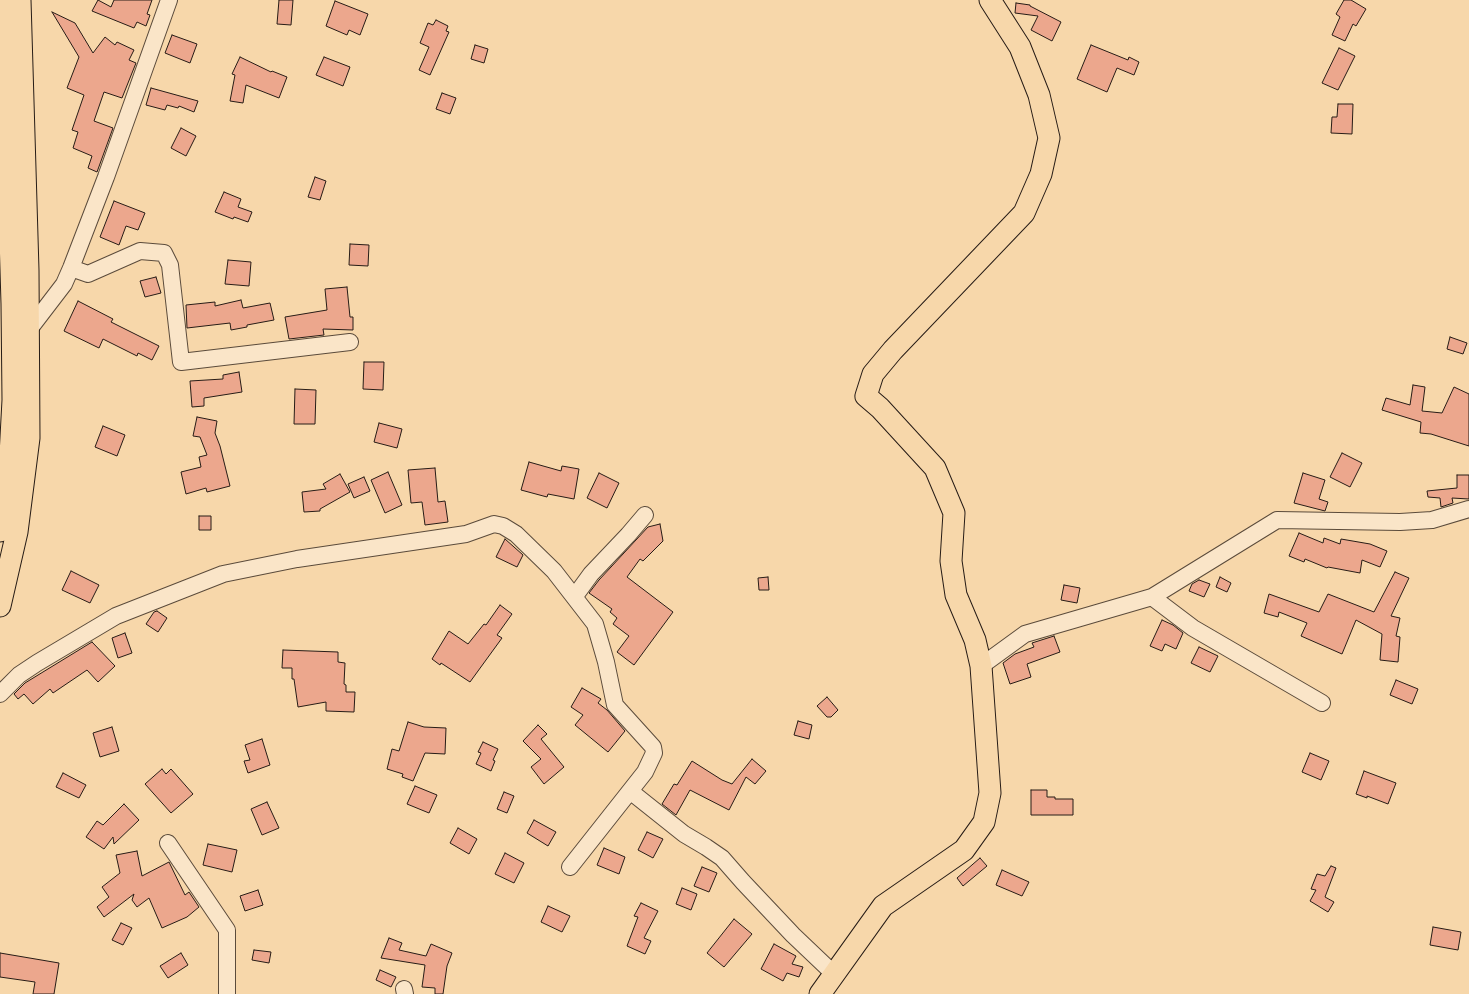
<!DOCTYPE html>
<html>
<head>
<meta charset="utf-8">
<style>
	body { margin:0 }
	canvas { display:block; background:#f7d7aa }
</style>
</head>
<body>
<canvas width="1469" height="994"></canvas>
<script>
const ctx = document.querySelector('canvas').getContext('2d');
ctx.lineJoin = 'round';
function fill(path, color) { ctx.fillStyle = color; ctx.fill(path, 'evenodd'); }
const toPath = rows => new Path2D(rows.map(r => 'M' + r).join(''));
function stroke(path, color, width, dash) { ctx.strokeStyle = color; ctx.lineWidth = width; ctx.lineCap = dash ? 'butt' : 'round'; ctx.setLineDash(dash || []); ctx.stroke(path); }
const building = toPath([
	[98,0,111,7,114,0,152,0,147,14,150,15,146,26,137,22,134,28,92,11,98,0],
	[279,0,293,0,291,25,277,24,279,0],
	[1344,0,1351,0,1366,9,1356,26,1353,24,1345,41,1332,35,1340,17,1336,14,1344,0],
	[335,1,368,14,360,35,349,30,347,35,326,26,335,1],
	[1016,3,1030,5,1030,6,1061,22,1052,41,1031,30,1038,16,1015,13,1016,3],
	[52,12,75,23,93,53,105,37,115,45,117,42,134,50,129,60,136,63,122,98,104,92,94,121,113,128,97,172,88,168,92,156,73,148,78,132,72,130,84,95,67,88,79,57,52,12],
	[436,20,448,26,446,31,449,32,430,75,419,70,429,47,420,43,428,23,433,25,436,20],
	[172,35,197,44,190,63,165,53,172,35],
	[475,45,488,49,484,63,471,59,475,45],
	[1091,45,1128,60,1129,57,1139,62,1134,75,1117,68,1107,92,1077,79,1091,45],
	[1339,48,1355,56,1338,90,1322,83,1339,48],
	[240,57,271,72,272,71,287,77,279,98,246,85,243,103,230,101,235,75,232,74,240,57],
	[324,57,350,67,343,86,316,75,324,57],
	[151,88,198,101,194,112,179,106,178,108,167,105,165,110,146,105,151,88],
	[442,93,456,98,450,114,436,109,442,93],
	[1338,104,1353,104,1352,134,1331,133,1332,117,1337,117,1338,104],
	[181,128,196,136,186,156,171,148,181,128],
	[315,177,326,181,320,200,308,197,315,177],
	[224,192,241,199,238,207,252,212,248,222,234,217,233,219,215,212,224,192],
	[114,201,145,213,138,230,126,226,119,245,100,237,114,201],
	[350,244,369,245,368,266,349,265,350,244],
	[228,260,251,262,249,286,225,284,228,260],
	[156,277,161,293,145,297,140,281,156,277],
	[347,287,350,317,353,317,353,330,323,329,324,335,289,339,285,317,327,310,325,289,347,287],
	[241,300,243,308,270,303,274,320,247,325,247,327,231,330,230,323,187,328,186,305,215,302,215,306,241,300],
	[78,301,113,319,111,322,159,346,152,360,138,353,137,356,103,339,99,348,64,331,78,301],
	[1450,337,1467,343,1463,354,1447,349,1450,337],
	[364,362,384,362,383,390,363,389,364,362],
	[239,372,242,392,204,398,204,406,192,407,190,381,223,379,223,375,239,372],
	[1413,385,1425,387,1422,411,1442,413,1454,387,1469,394,1469,446,1431,434,1420,433,1421,422,1382,410,1386,398,1410,405,1413,385],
	[295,389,316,390,315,424,294,424,295,389],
	[197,417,217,421,215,433,220,446,230,486,207,492,206,488,186,494,181,472,201,467,199,457,207,455,200,437,193,436,197,417],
	[379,423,402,429,397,448,374,442,379,423],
	[103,426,125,435,117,456,95,447,103,426],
	[1342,453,1362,463,1350,487,1330,477,1342,453],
	[529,462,561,471,562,466,579,469,574,499,548,494,547,497,521,490,529,462],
	[435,468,438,502,445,501,448,522,425,525,422,502,411,503,408,470,435,468],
	[388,472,402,505,385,513,371,480,388,472],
	[599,473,619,483,607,508,587,498,599,473],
	[1303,473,1325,480,1319,499,1328,502,1325,511,1294,503,1303,473],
	[340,474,350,492,320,509,320,511,304,512,302,492,326,489,323,484,340,474],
	[1457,475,1469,475,1469,499,1452,498,1453,503,1441,507,1440,498,1428,497,1427,491,1457,488,1457,475],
	[364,477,370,491,354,498,348,484,364,477],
	[199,516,211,516,211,530,199,530,199,516],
	[660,524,663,541,643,561,640,559,627,577,673,612,634,665,617,652,629,636,613,624,617,618,610,612,612,609,589,593,599,580,648,527,660,524],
	[1299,533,1323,543,1324,538,1340,544,1341,539,1370,544,1387,551,1380,567,1362,560,1360,573,1328,567,1327,568,1305,559,1304,562,1289,556,1299,533],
	[505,539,523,555,517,567,496,557,505,539],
	[71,571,99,585,90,603,62,590,71,571],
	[1395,572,1409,578,1391,616,1400,618,1396,636,1400,637,1398,662,1380,660,1382,634,1356,620,1342,654,1301,636,1307,623,1279,612,1278,617,1264,613,1269,594,1319,612,1328,594,1374,612,1395,572],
	[768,577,769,590,759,590,758,578,768,577],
	[1220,577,1231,583,1227,592,1216,587,1220,577],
	[1199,580,1210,584,1204,597,1189,591,1192,584,1199,580],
	[1064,585,1080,588,1077,603,1061,600,1064,585],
	[500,605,512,614,497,635,502,638,470,682,441,663,440,665,432,659,449,631,468,644,484,624,486,625,500,605],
	[157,611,167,618,158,632,146,624,154,612,157,611],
	[1162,620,1173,625,1183,633,1176,649,1165,644,1162,651,1150,646,1162,620],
	[125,633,132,653,118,658,112,638,125,633],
	[1054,636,1060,652,1027,664,1031,677,1010,684,1003,663,1015,654,1034,647,1032,643,1054,636],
	[92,642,115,666,98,682,87,670,53,693,50,689,33,704,24,694,18,699,14,694,25,683,92,642],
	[1199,647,1218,656,1210,672,1191,663,1199,647],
	[283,650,338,652,338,662,345,663,344,684,346,685,346,692,355,692,354,712,326,711,326,702,298,707,294,679,292,679,292,668,282,668,283,650],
	[1396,680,1418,689,1412,704,1390,695,1396,680],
	[582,688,601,699,598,703,607,710,625,731,608,752,575,725,583,715,571,707,582,688],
	[827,697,838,710,831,717,827,717,817,706,827,697],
	[798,721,812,725,809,739,794,735,798,721],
	[408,722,424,727,446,728,445,754,425,753,413,781,402,777,403,774,387,769,392,749,399,751,408,722],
	[538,725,547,734,541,739,564,767,544,784,531,767,541,759,523,741,538,725],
	[112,727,119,751,100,757,93,733,112,727],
	[262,739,270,765,248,773,244,761,250,760,245,745,262,739],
	[483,742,498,749,493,760,495,761,491,771,476,764,481,753,478,752,483,742],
	[1310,753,1329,761,1321,780,1302,772,1310,753],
	[752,759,766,771,755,784,746,777,729,810,690,790,676,815,662,804,674,784,677,785,692,761,722,780,732,784,752,759],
	[162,769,166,774,171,769,193,794,171,813,145,784,162,769],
	[1364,771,1396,783,1388,804,1367,796,1367,798,1356,794,1364,771],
	[63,773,86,785,79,798,56,787,63,773],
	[415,786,437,795,429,813,407,804,415,786],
	[1031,790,1047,790,1047,797,1055,797,1055,799,1073,799,1073,815,1031,815,1031,790],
	[504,792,514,796,507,813,497,809,504,792],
	[267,802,279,828,262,835,251,809,267,802],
	[124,804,139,820,114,844,113,837,104,849,86,837,97,821,103,825,124,804],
	[534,820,556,832,548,846,527,833,534,820],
	[458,828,477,839,469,854,450,843,458,828],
	[647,832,663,839,653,858,638,850,647,832],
	[208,844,237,850,232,872,203,865,208,844],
	[604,848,625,857,619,874,597,865,604,848],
	[137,851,142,876,169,862,185,895,189,892,199,907,187,917,162,928,149,898,137,907,132,900,134,894,104,917,97,907,109,897,102,887,120,873,116,855,137,851],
	[505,853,524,863,514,883,495,874,505,853],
	[980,858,987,866,963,886,957,878,980,858],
	[1331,866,1336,868,1325,897,1334,902,1328,912,1310,901,1316,890,1311,889,1317,874,1325,876,1331,866],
	[702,867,717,873,709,892,694,886,702,867],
	[1002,870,1029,882,1022,896,996,885,1002,870],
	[682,888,697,894,691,910,676,904,682,888],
	[258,890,263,905,245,911,240,896,258,890],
	[641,903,658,911,644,938,651,941,645,954,627,946,638,917,634,916,641,903],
	[548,906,570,916,562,932,541,922,548,906],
	[734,919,752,934,724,967,707,953,734,919],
	[121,923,132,928,123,945,112,940,121,923],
	[1433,927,1461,932,1458,950,1430,945,1433,927],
	[389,938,402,943,399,950,426,956,431,944,452,953,447,966,443,994,435,994,435,988,422,987,425,965,381,958,389,938],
	[774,944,796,956,792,964,803,967,799,977,787,973,783,981,761,969,774,944],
	[254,950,271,952,269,963,252,960,254,950],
	[0,953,59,963,54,994,33,994,35,982,0,977,0,953],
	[181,953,188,965,168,978,160,966,181,953],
	[380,970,396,977,391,987,376,980,380,970]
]);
fill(building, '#eca78d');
stroke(building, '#271c16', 1);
const minor = toPath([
	[71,268,88,274,140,251,164,253,170,265,181,362,350,342],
	[28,331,64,284,71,268,106,177,169,0],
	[575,596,591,574,628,535,645,515],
	[1152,597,1193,628,1322,703],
	[981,666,1025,634,1152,597,1277,520,1400,522,1432,520,1469,509],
	[0,694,19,675,37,663,116,616,223,574,297,559,466,534,494,524,503,526,516,534,554,571,595,624,606,662,615,705,653,747,654,753,645,772,570,867],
	[630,791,684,834,706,847,722,858,743,882,793,935,834,974],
	[168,843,227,930,227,994],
	[404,989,405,994]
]);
const major = toPath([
	[0,531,9,474,13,400,12,304,3,0],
	[0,606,17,532,29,438,28,270,20,0],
	[820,994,883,906,964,850,984,822,990,793,981,666,975,640,956,595,951,561,954,513,935,468,880,408,866,396,873,374,893,350,1024,213,1041,174,1049,138,1039,95,1020,47,990,0]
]);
stroke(minor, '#5b4b3b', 18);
stroke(major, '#271c16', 23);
stroke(minor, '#fae5c8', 16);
stroke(major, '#f7d7aa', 21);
</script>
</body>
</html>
